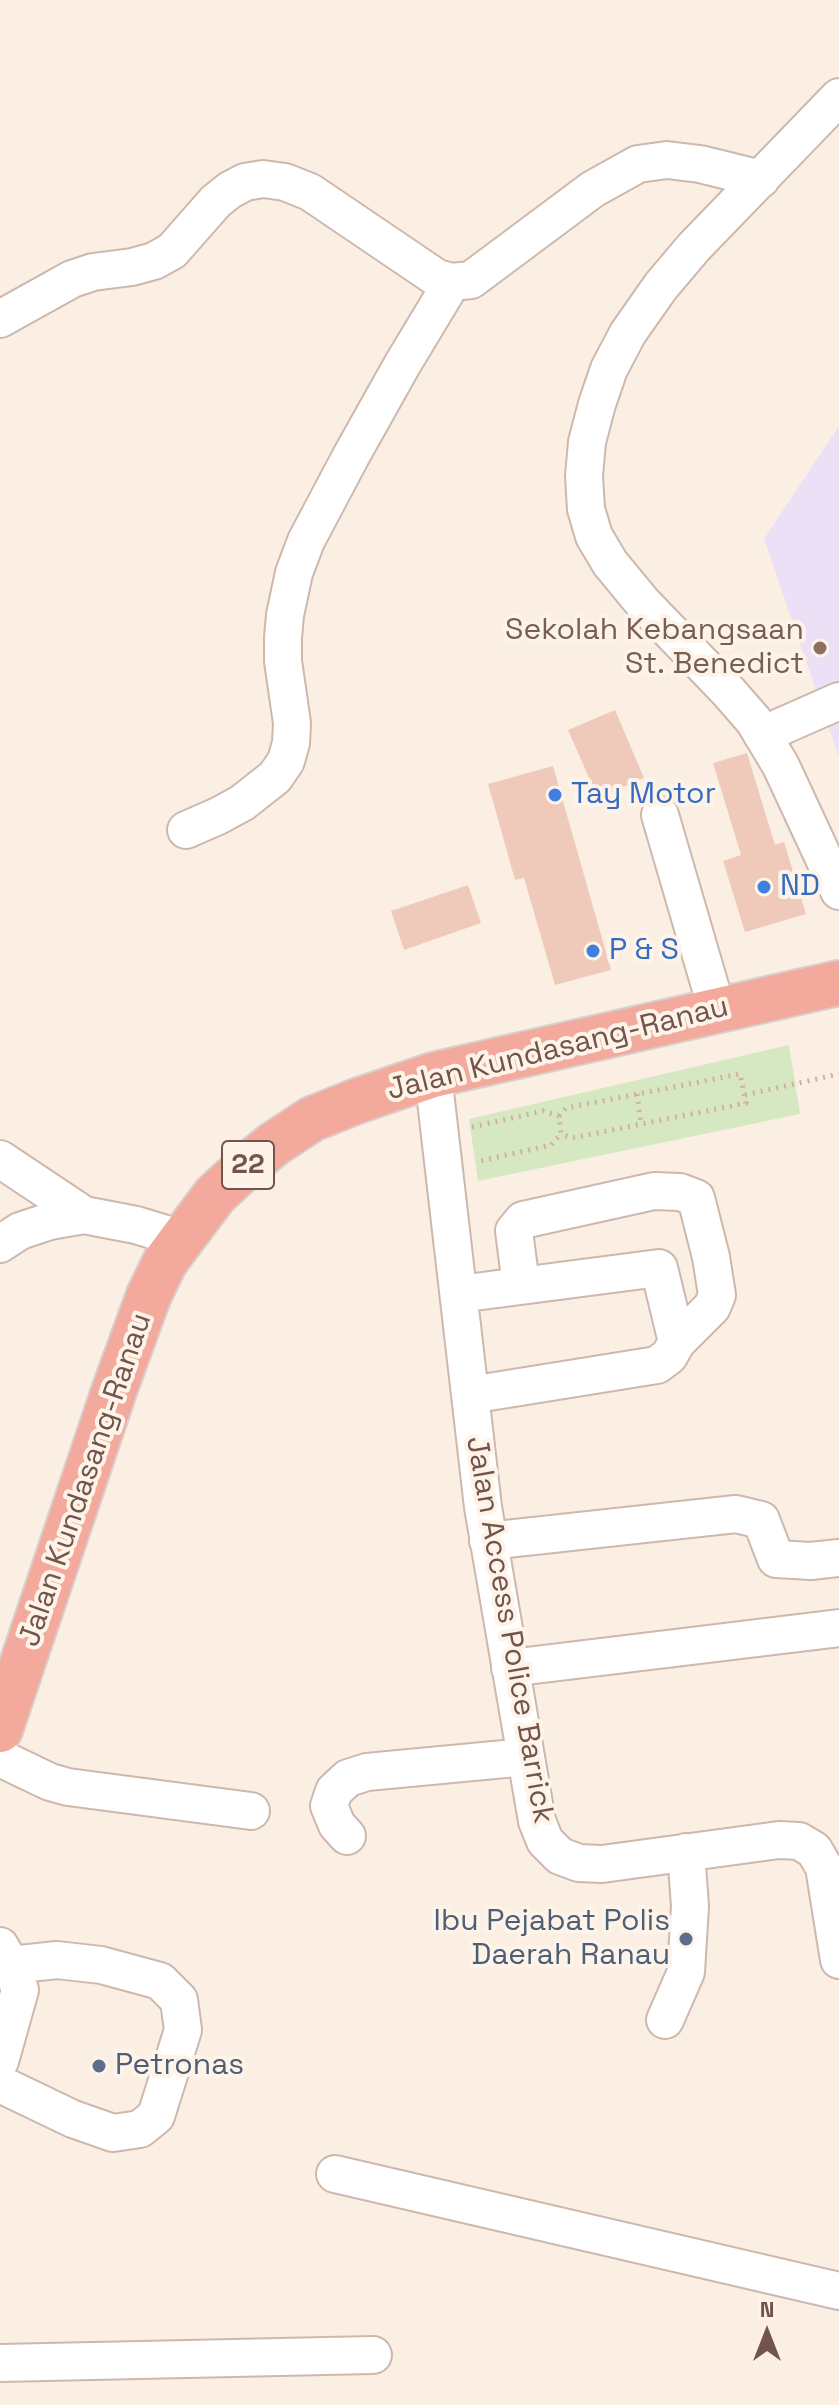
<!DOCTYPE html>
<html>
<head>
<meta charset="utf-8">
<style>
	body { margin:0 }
	#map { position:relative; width:839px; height:2405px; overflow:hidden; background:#fbefe3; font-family:"Space Grotesk",sans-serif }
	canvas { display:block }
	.north { position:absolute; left:727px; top:2293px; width:80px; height:80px; -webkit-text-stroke:6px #fef3e8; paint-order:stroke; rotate:0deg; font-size:22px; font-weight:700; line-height:32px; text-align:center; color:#72544a }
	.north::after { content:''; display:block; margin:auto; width:28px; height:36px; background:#72544a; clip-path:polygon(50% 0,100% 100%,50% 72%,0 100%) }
</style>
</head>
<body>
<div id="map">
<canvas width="839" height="2405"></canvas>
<div class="north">N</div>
</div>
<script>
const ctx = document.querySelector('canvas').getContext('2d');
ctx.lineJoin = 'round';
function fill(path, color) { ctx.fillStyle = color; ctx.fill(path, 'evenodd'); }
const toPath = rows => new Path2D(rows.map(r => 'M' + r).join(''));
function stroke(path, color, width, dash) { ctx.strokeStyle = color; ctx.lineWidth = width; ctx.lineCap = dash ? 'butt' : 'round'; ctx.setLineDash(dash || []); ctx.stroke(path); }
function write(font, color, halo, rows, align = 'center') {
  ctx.font = font + ' "Space Grotesk",sans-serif'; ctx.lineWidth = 8; ctx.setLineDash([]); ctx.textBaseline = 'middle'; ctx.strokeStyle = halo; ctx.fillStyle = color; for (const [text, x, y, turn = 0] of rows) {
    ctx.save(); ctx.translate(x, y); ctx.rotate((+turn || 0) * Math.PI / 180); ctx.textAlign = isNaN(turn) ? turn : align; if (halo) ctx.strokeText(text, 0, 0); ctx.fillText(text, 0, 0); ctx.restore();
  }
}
fill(toPath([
	[839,426,839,757,764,539]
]), '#ece0f7');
fill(toPath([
	[789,1045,800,1114,478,1181,469,1119]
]), '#d5e8c2');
fill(toPath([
	[615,710,644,778,598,798,568,730],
	[747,753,775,845,784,842,806,914,745,932,723,861,741,855,713,763],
	[553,766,611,970,555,985,524,878,515,880,488,784],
	[468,885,481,923,404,950,391,911]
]), '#efcabb');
const minor = toPath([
	[839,97,694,247,661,286,628,333,609,369,597,404,587,442,584,476,586,509,594,536,610,563,643,603,727,690,754,721,781,766,839,891],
	[0,319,72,279,93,272,132,267,154,261,172,251,216,201,230,190,245,182,263,179,285,182,310,192,437,278,452,282,471,280,593,189,638,164,667,160,700,164,761,179],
	[762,735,839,701],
	[660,815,717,1010],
	[186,830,218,816,242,803,275,777,286,761,291,743,292,723,283,661,283,638,285,615,294,573,306,541,351,456,402,365,452,282],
	[433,1075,483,1507,537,1821,545,1841,560,1856,579,1863,602,1864,779,1840,799,1841,814,1850,824,1867,839,1960],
	[0,1159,84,1215],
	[0,1244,20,1231,50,1221,84,1215,136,1225,182,1239],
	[521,1285,514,1231,523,1220,654,1191,680,1192,696,1198,711,1257,717,1295,712,1307,677,1342],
	[459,1294,659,1268,677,1342,669,1356,657,1365,470,1395],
	[488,1541,736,1514,761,1520,776,1559,811,1561,839,1558],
	[510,1668,839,1628],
	[0,1758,50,1782,68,1787,251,1811],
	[347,1836,337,1825,329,1806,334,1791,348,1778,367,1772,526,1757],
	[0,1946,11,1965,20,1990,0,2061],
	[665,2020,686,1972,690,1906,686,1852],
	[0,2084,73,2119,113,2133,140,2129,156,2116,183,2030,179,2000,160,1981,101,1965,57,1960,11,1965],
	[335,2174,839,2291],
	[0,2363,373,2355]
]);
const highway = toPath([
	[0,1730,115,1388,149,1295,165,1262,182,1239,215,1195,242,1170,274,1144,312,1119,357,1101,433,1075,839,983]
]);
stroke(minor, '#ceb8ad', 40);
stroke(highway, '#d8cfcc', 48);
stroke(toPath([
	[637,1094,641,1124],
	[745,1095,839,1074],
	[559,1116,566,1108,740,1074,746,1103,572,1138,561,1134],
	[472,1127,543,1111,559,1116,561,1134,551,1145,476,1162]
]), '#d4ae9f', 5, [2, 6]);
stroke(minor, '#fff', 36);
stroke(highway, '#f3a99c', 44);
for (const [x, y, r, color] of [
	[820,648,8,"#8d6e63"],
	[555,795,8,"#3f7fe0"],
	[764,887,8,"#3f7fe0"],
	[593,951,8,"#3f7fe0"],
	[686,1939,8,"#5c6f8a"],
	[99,2066,8,"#5c6f8a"]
]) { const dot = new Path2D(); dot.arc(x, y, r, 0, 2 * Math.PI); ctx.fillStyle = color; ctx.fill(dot); stroke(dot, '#fef3e8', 3); }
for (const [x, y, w] of [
	[248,1165,52]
]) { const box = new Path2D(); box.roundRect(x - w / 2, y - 24, w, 48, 6); ctx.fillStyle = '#fef3e8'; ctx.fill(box); stroke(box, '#72544a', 2); }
write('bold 28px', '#72544a', null, [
	["22",248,1165]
]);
write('30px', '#785e54', '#fef3e8', [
	["Sekolah Kebangsaan",804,631],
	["St. Benedict",804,665]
], 'right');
write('30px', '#366cbe', '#fef3e8', [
	["Tay Motor",571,795],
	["ND",780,887],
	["P & S",609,951]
], 'left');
write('30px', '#72544a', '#fef3e8', [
	["Jalan Kundasang-Ranau",558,1049,-14],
	["Jalan Kundasang-Ranau",86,1480,-71],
	["Jalan Access Police Barrick",509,1630,80]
]);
write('30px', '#4e5e75', '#fef3e8', [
	["Ibu Pejabat Polis",670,1922],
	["Daerah Ranau",670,1956],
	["Petronas",115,2066,"left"]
], 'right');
</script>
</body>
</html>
